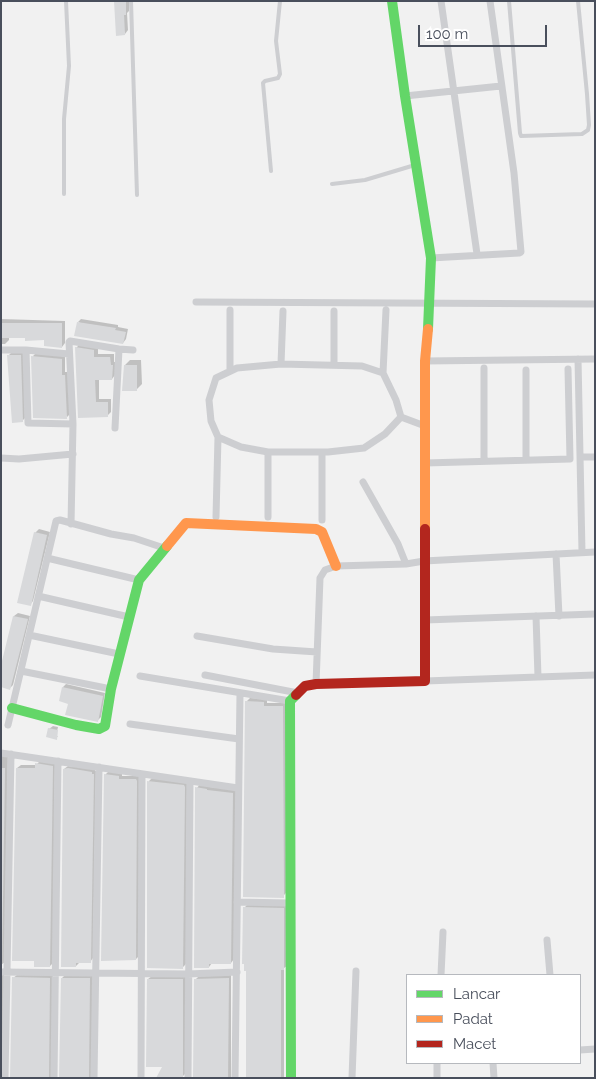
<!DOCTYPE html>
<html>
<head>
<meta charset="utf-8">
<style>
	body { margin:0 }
	#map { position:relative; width:596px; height:1079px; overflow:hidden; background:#f1f1f1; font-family:Raleway,sans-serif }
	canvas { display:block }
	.frame { position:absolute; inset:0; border:2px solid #494f5c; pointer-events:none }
	.legend { position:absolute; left:406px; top:974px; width:175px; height:90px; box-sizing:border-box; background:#fff; border:1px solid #b6b9be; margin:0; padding:6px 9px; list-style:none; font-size:15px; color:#494f5c }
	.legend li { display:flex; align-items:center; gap:10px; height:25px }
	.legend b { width:25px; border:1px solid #b6b9be }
	.scale { position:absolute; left:418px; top:25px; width:129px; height:22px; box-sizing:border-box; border:2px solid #494f5c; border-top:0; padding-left:6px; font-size:15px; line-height:18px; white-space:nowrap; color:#494f5c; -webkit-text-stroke:4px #fff; paint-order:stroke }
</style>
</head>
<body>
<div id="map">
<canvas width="596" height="1079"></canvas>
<div class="frame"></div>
<ul class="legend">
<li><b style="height:6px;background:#63d668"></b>Lancar</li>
<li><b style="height:6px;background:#ff974d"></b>Padat</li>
<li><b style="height:6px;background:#b3261e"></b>Macet</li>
</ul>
<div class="scale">100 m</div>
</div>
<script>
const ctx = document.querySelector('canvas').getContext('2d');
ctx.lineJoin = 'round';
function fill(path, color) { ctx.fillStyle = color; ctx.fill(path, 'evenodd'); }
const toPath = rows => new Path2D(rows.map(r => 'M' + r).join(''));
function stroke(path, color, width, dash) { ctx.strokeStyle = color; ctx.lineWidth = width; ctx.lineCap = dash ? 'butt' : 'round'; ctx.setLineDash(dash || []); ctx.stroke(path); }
fill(toPath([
	[115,1,129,1,129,11,127,13,128,30,125,34],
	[1,319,65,321,65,343,62,347,46,339,27,337,9,337,9,340,5,344,1,344],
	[81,319,118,325,118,327,128,329,126,339,123,343,78,322],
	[80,344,98,347,98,354,114,354,114,362,116,362,115,375,112,379,99,379,99,399,111,399,111,412,107,416,79,417,76,348],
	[12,352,24,352,25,418,22,421,8,356],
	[36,353,65,356,65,372,68,372,70,414,67,417,33,356],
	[130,360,141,360,142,384,136,390,125,365],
	[39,529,50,532,33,601,30,605,35,533],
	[18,613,30,616,13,685,10,688,1,671,14,616],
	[66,684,105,693,101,717,98,720,70,703,63,687],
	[250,698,267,699,267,703,286,703,286,893,283,896,246,702],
	[53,726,58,727,56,736,58,736,56,738,49,729],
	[1,756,8,756,5,962,1,965],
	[40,761,55,763,53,963,50,966,35,960,17,768,21,765,36,765],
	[68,766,95,769,95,771,96,771,93,958,90,962,79,963,76,966,64,769],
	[109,771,122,773,122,776,139,776,139,956,136,959,105,775],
	[152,778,187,782,186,964,183,967,148,967,149,781],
	[200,784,210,786,210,787,236,790,234,959,231,963,212,963,209,967,197,788],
	[247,905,287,905,287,966,284,968,284,1078,247,1078,248,970,245,963,244,908],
	[1,973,4,974,5,1078,1,1078],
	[17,975,53,975,53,1078,12,1078,13,978],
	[65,975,93,975,94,1078,61,1078,62,978],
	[231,975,231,1078,196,1078,195,980,199,976],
	[152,976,186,976,186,1073,182,1077,164,1066,148,979]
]), '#0003');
fill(toPath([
	[114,1,126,1,126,15,124,15,125,35,116,36],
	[77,322,116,328,115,330,126,332,123,344,74,336],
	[1,323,62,323,62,348,44,346,44,340,25,341,25,338,1,338],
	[75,347,94,350,94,357,110,357,111,365,113,365,112,380,95,380,96,402,108,402,108,417,78,418],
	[7,355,21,355,23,422,12,423],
	[31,356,62,359,62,375,65,375,67,419,33,418],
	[124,365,137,365,137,391,122,391],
	[34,532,47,535,31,606,17,603],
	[13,616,28,619,10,690,1,687,1,665],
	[62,687,103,696,98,722,65,715,68,704,59,701],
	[245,701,264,702,264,706,283,706,284,898,243,897],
	[48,728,58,730,57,740,46,737],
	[35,763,53,766,50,967,34,967,34,961,12,961,16,768,35,768],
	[1,768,5,768,2,961,1,961],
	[68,768,92,772,92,774,94,774,91,963,76,963,76,967,61,967,63,769],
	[104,774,119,776,119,779,136,779,137,781,136,960,101,961],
	[147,781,184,785,185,787,183,969,147,968],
	[195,787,207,789,207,790,233,793,231,964,209,964,209,968,194,968],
	[243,907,284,908,284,970,281,970,281,1078,246,1078,246,971,244,971,244,964,242,964],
	[12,977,50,978,49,1078,10,1078],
	[61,978,90,978,89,1078,59,1078],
	[229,978,228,1078,193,1078,194,979],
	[147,979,183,979,183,1078,156,1078,162,1067,146,1067]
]), '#d8d9db');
stroke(toPath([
	[131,1,137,195],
	[509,1,520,133,521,136,582,134,588,130,589,125,587,94,578,1],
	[271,171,263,83,265,81,278,78,280,74,276,41,280,1],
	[332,184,365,180,415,165],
	[64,194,64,119,69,66,66,1]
]), '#cdced1', 4);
stroke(toPath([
	[441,1,477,254],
	[405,96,501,86],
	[431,258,519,253,521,252,514,173,490,1],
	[196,302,595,304],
	[334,311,334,365],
	[1,350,26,350,69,354],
	[26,350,28,423,73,424],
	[578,359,582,552],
	[425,361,595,359],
	[281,364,362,366,383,373,396,400,401,417,385,434,364,448,328,452,268,452,241,447,218,437,211,421,209,400,216,378,237,368,281,364],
	[281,364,283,311],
	[230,371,230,310],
	[383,373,386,310],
	[401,417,425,426],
	[115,428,119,349],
	[580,457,595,457],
	[1,458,19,459,73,454],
	[526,460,526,370],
	[484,461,484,368],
	[425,463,570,459,568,369],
	[363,482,398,544,406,564],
	[216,517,218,437],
	[268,517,268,452],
	[322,520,322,452],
	[71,524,73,424,69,342,70,341,119,349,133,350],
	[556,554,559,616],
	[47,558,139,580],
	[38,596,129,617],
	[536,616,538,677],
	[425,620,595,614],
	[29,635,119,654],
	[197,636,273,649,317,652],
	[21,671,111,689],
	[205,675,298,693],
	[140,676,290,701],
	[425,681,595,675],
	[316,684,320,578,325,570,336,566,406,564,424,561,595,552],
	[130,724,239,739],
	[8,725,56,521,60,520,111,534,134,538,164,548],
	[1,753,238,788],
	[237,902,289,903],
	[547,940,550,975],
	[1,972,188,974,237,972],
	[441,975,443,932],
	[580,1050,595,1049],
	[437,1063,437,1078],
	[493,1063,494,1078],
	[5,1078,11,754],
	[54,1078,58,761],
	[94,1078,99,767],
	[141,1078,142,774],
	[188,1078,190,781],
	[235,1078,240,693],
	[352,1078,356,971]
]), '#cdced1', 7);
stroke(toPath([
	[392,1,405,96,431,258,428,329],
	[12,708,76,725,99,729,105,726,111,689,139,580,167,546],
	[291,1078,290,701,296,695]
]), '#63d668', 10);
stroke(toPath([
	[425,529,425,361,428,329],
	[167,546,186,523,316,529,322,532,336,566]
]), '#ff974d', 10);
stroke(toPath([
	[296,695,305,686,316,684,425,681,425,529]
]), '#b3261e', 10);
</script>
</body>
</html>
